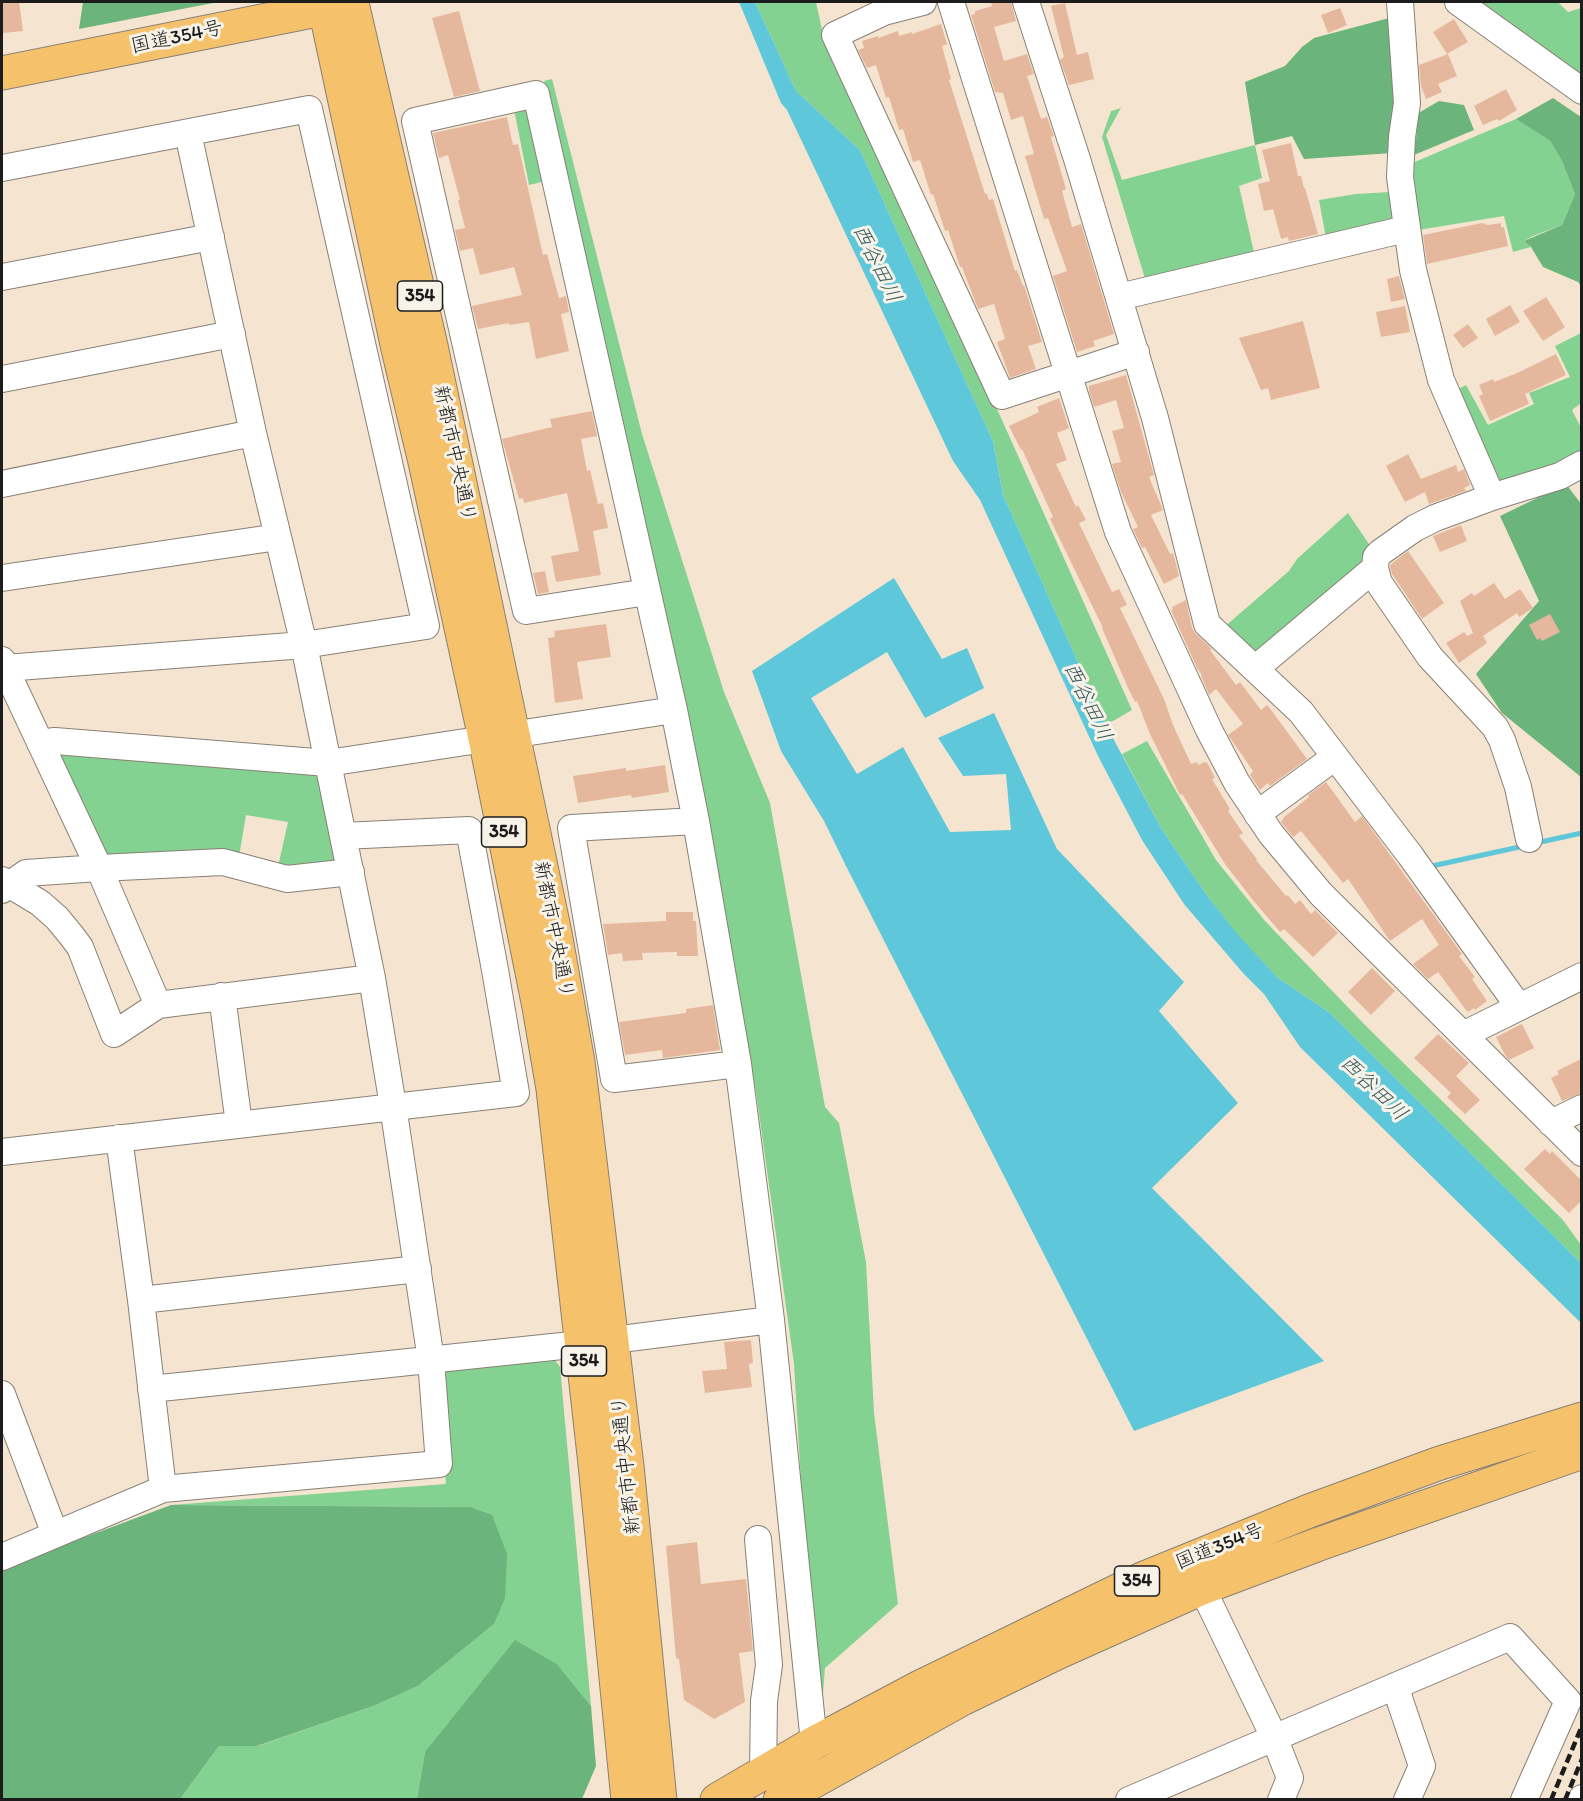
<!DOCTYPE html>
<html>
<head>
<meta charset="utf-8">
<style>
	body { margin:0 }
	#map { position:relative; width:1583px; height:1801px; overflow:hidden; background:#f5e5d0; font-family:Itim,sans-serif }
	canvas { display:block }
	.frame { position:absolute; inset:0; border:3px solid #1c1c1c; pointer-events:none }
</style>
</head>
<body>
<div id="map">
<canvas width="1583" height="1801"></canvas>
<div class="frame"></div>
</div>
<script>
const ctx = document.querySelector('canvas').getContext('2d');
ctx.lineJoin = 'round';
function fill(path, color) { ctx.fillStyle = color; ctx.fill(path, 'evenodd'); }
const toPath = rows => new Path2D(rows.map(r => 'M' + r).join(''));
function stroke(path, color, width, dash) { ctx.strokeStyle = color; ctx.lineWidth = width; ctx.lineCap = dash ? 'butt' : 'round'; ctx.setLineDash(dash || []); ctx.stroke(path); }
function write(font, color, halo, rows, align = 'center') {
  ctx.font = font + ' Itim,"Klee One",sans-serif'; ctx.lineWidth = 6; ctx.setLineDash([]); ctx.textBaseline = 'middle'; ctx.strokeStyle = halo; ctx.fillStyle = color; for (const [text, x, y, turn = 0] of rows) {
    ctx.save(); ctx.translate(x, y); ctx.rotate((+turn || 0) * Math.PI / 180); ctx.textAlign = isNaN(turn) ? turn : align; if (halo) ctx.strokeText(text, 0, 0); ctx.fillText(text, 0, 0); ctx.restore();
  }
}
fill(toPath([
	[755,2,816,2,822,30,876,139,1132,710,1106,725,1003,495,993,441,860,150,796,91],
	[1475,2,1558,2,1568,12,1581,8,1581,79],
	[552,79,642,434,724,692,770,803,825,1107,839,1123,866,1262,874,1413,898,1604,825,1668,822,1705,801,1481,794,1364,756,1092,713,846,544,81],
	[522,107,530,111,546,181,529,185,514,109],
	[1121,108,1106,135,1122,180,1255,145,1262,178,1239,186,1255,257,1146,282,1102,137,1111,111],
	[1516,119,1550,141,1562,161,1575,194,1562,225,1533,236,1524,241,1531,247,1513,252,1504,216,1418,230,1410,164],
	[1390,192,1393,218,1388,223,1326,238,1319,200,1356,194],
	[1581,333,1581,403,1572,410,1581,428,1581,453,1553,470,1499,485,1453,392,1466,385,1488,425,1534,404,1529,393,1570,377,1555,346],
	[1348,513,1373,550,1364,565,1259,657,1223,628,1289,571,1297,559],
	[1147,741,1216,860,1265,921,1366,1026,1563,1220,1581,1245,1581,1263,1330,1013,1278,978,1240,938,1208,897,1161,828,1122,754],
	[60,749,316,770,322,776,339,859,334,866,278,867,288,822,246,815,239,857,110,859,102,855,56,756],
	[551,1355,560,1367,591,1706,558,1665,425,1752,417,1799,180,1799,219,1746,258,1746,376,1705,418,1686,494,1624,470,1507,171,1505,446,1484,435,1375,441,1370]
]), '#84d291');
fill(toPath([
	[83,2,213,2,213,3,79,29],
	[1393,17,1398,104,1392,153,1304,159,1292,136,1255,145,1245,82,1285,66,1302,47,1314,38],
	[1553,98,1581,117,1581,286,1578,282,1543,267,1531,247,1524,241,1562,225,1575,194,1562,161,1550,141,1516,119],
	[1439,101,1464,105,1474,130,1414,155,1417,131,1415,115],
	[1566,484,1582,505,1581,777,1502,713,1476,674,1539,601,1500,516],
	[171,1505,470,1507,492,1515,507,1554,505,1598,494,1624,418,1686,376,1705,257,1746,219,1746,180,1799,2,1800,2,1568],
	[515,1640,558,1665,591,1706,596,1766,582,1799,417,1799,425,1752]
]), '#6bb47b');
fill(toPath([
	[739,2,755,2,796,91,860,150,993,441,1003,495,1106,725,1161,828,1208,897,1240,937,1278,978,1330,1013,1581,1263,1581,1323,1300,1047,1264,994,1243,973,1184,904,1142,840,1098,756,980,500,953,461,787,110,781,103],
	[894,578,942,659,967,648,984,688,925,718,887,652,811,698,857,774,903,747,950,832,1011,830,1006,774,963,776,938,738,994,713,1057,849,1184,982,1159,1011,1238,1103,1152,1188,1324,1361,1134,1431,846,866,824,821,781,751,752,671]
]), '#5ec8da');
stroke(toPath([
	[1536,843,1582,833],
	[1432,866,1524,846]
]), '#5ec8da', 5);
fill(toPath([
	[2,2,19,2,23,31,3,33],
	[991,2,1011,2,1016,21,994,27,1004,61,1027,54,1034,74,1027,76,1041,119,1047,117,1054,136,1051,137,1066,189,1062,191,1072,227,1081,224,1114,334,1093,341,1095,346,1077,352,1053,276,1067,271,1048,218,1044,219,1025,156,1034,154,1023,116,1011,120,1003,93,995,92,971,15,975,14,975,11,992,6],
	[1065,3,1077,55,1088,52,1094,79,1069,85,1060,60,1064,57,1051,6],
	[1340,8,1347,25,1328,33,1321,15],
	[459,11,480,91,454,97,432,18],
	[1454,19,1468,42,1447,54,1433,32],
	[941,24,947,44,942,46,951,79,949,80,985,194,987,194,989,200,993,199,1015,271,1017,270,1023,286,1024,285,1042,342,1028,346,1036,369,1010,378,997,342,1005,339,994,304,978,309,962,267,960,267,948,230,945,231,933,194,931,195,920,160,913,162,903,129,899,130,889,97,886,98,876,65,867,68,858,50,864,48,862,41,878,36,878,38,898,31,899,36,912,32,912,34],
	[1448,54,1457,76,1438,84,1442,92,1426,99,1421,86,1419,65],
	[1506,89,1517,110,1499,121,1497,119,1483,125,1474,106],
	[507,117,513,145,518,144,543,255,547,254,559,298,566,296,569,312,561,314,569,351,536,359,529,322,509,325,509,323,478,329,472,306,522,295,514,267,480,275,473,248,460,251,455,230,465,228,458,200,460,200,448,155,439,158,433,133],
	[1291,143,1298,176,1301,176,1304,188,1305,188,1318,234,1289,241,1288,237,1281,239,1273,209,1264,211,1258,184,1270,181,1262,150],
	[1482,223,1488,225,1501,223,1501,227,1504,227,1508,246,1427,264,1423,235],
	[1399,276,1405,299,1391,302,1387,279],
	[1546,297,1565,327,1543,341,1523,311],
	[1510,305,1520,322,1495,336,1486,319],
	[1405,306,1410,332,1381,337,1376,312],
	[1303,321,1320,388,1271,400,1268,388,1261,390,1239,338],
	[1468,324,1478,338,1463,348,1453,335],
	[1556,354,1566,375,1525,394,1529,404,1490,421,1479,396,1483,394,1479,385,1493,379,1494,382,1515,374],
	[1126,375,1154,475,1149,477,1163,510,1151,515,1170,554,1173,553,1174,556,1179,576,1164,584,1145,547,1142,548,1133,529,1138,527,1121,492,1112,464,1121,462,1112,431,1124,428,1116,400,1094,407,1089,391,1089,386],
	[1059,398,1069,428,1057,433,1067,460,1056,464,1076,507,1078,505,1086,520,1079,523,1112,592,1119,589,1127,605,1120,608,1164,699,1173,725,1191,764,1197,762,1198,765,1205,762,1208,764,1215,778,1212,779,1230,809,1228,811,1243,833,1239,836,1257,859,1256,860,1286,896,1288,895,1295,904,1300,900,1311,914,1315,910,1338,933,1313,957,1284,929,1280,932,1252,899,1225,864,1182,794,1180,795,1150,734,1137,701,1135,702,1128,688,1102,628,1103,628,1050,519,1053,517,1022,449,1021,450,1009,426,1039,412,1037,407],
	[592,411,597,436,581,439,587,471,590,470,598,504,603,503,608,528,593,531,601,575,556,582,551,556,579,551,567,493,524,503,523,498,519,499,502,439,552,427,550,419],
	[1408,454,1421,479,1456,465,1458,472,1464,469,1470,485,1464,488,1466,491,1429,504,1425,492,1405,502,1386,466],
	[1461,525,1467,541,1440,552,1433,536],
	[1408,551,1444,603,1422,619,1392,574,1390,567,1391,564],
	[545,571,549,592,538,594,533,573],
	[1494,583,1505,599,1520,589,1533,608,1519,617,1517,613,1483,636,1487,643,1459,663,1446,643,1464,632,1467,636,1473,633,1460,601,1472,593,1474,596],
	[1186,600,1192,628,1196,634,1212,649,1210,650,1236,685,1240,682,1261,710,1267,705,1269,707,1307,759,1270,786,1268,783,1260,790,1250,775,1253,771,1228,735,1243,724,1216,689,1209,695,1201,676,1202,675,1197,668,1171,610,1173,609,1172,607],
	[1550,614,1560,632,1542,641,1540,638,1537,640,1529,625],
	[606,624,611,657,577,662,583,699,555,703,548,638,555,637,554,631],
	[665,765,669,792,632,798,631,795,578,803,573,776,626,768,626,771],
	[1326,782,1355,822,1362,816,1462,954,1459,956,1475,977,1472,979,1487,1001,1475,1010,1474,1008,1468,1012,1466,1010,1438,972,1428,979,1413,964,1439,945,1422,919,1390,941,1348,879,1343,883,1301,831,1293,837,1281,822,1284,817,1309,797,1308,795],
	[666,912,693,912,693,921,696,921,698,956,677,956,677,952,642,953,643,960,623,961,622,953,608,955,603,924,666,921],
	[1372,968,1395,991,1371,1015,1348,992],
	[713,1005,720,1050,663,1058,662,1050,625,1055,619,1022,686,1013,686,1009],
	[1522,1024,1534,1048,1509,1060,1505,1055,1496,1037],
	[1438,1034,1469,1063,1456,1076,1480,1100,1465,1114,1447,1097,1451,1093,1414,1058],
	[1581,1059,1581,1093,1562,1101,1551,1078,1559,1074,1557,1071],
	[1545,1149,1550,1154,1552,1151,1581,1180,1581,1201,1569,1213,1524,1169],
	[751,1340,753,1363,749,1364,752,1387,705,1393,702,1371,727,1369,724,1342],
	[697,1542,701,1584,746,1579,753,1651,739,1653,745,1702,714,1719,684,1700,679,1659,676,1658,666,1546]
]), '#e5b89e');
const minor = toPath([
	[923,2,884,12,835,35,1002,396,1136,352],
	[951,2,1118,532,1209,730,1237,783,1271,834,1321,894,1582,1153],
	[1026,2,1077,159,1155,418,1207,624,1301,712,1410,855,1519,1007],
	[1400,2,1407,103,1402,137,1400,177,1413,270,1441,380,1492,497,1560,476,1582,464],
	[1458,2,1582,91],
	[188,133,253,433,304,645,328,763,674,710],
	[2,168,309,109,426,626,304,645,5,668,2,660],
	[2,277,211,237],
	[1119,297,1406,229],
	[2,379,232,334],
	[2,484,253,433],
	[1492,497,1435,518,1415,528,1381,552,1376,557,1375,568,1379,583,1430,657,1495,727,1502,740,1518,787,1529,839],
	[2,578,278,537],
	[647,592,526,611,415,121,536,94,674,710,696,821,738,1064,771,1320,814,1743],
	[5,668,99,868,223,862,287,879,351,872],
	[1256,668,1375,568],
	[1257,814,1335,757],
	[696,821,571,828,614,1079,738,1064],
	[2,880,40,903,57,918,71,935,80,947,114,1034,158,1005,372,978],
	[2,890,26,873,99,868,158,1005],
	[222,996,239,1124],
	[1463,1035,1582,976],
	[1551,1123,1582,1108],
	[119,1138,141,1300,163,1489],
	[2,1152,516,1093,495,970,469,830,343,836],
	[141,1300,418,1269],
	[613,1340,771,1320],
	[151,1389,581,1344],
	[2,1394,55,1534],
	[758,1539,769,1665,764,1701,763,1773],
	[2,1557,163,1489,439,1464,431,1360,393,1106,372,978,328,763,55,741,40,743],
	[1202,1588,1274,1737,1290,1778,1281,1800],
	[1395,1686,1422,1766,1407,1800],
	[1129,1800,1510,1637,1568,1701,1524,1800],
	[1581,1800,1582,1798]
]);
const highway = toPath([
	[325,8,398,349,425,462,485,738,539,1007,553,1089,595,1464,628,1800],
	[2,73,352,3,431,346,555,933,578,1062,627,1466,660,1800],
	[717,1800,814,1743,920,1687,1142,1579,1309,1511,1440,1463,1582,1419],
	[780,1800,962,1699,1059,1652,1202,1588,1319,1544,1582,1452]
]);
stroke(minor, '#888076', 28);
stroke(highway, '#888076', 35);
stroke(minor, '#fff', 26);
stroke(highway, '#f5c16b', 33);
stroke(toPath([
	[1551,1800,1582,1726],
	[1565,1800,1582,1759]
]), '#1c1c1c', 4.5, [9, 4.5]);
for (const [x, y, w] of [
	[420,296,45],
	[504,832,45],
	[584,1361,45],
	[1137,1581,45]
]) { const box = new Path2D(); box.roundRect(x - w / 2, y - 15, w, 30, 4.5); ctx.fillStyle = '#f7f3e8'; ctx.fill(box); stroke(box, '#1c1c1c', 1.5); }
write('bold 18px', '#1c1c1c', null, [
	["354",420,296],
	["354",504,832],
	["354",584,1361],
	["354",1137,1581]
]);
write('20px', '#1c1c1c', '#f7f3e8', [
	["国道354号",177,38,-12],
	["新都市中央通り",454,454,78],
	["新都市中央通り",553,930,79],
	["新都市中央通り",627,1465,-96],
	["国道354号",1220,1547,-22]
]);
write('italic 21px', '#33585e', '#f7f3e8', [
	["西谷田川",876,264,64],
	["西谷田川",1087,702,64],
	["西谷田川",1373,1089,44]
]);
</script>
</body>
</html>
